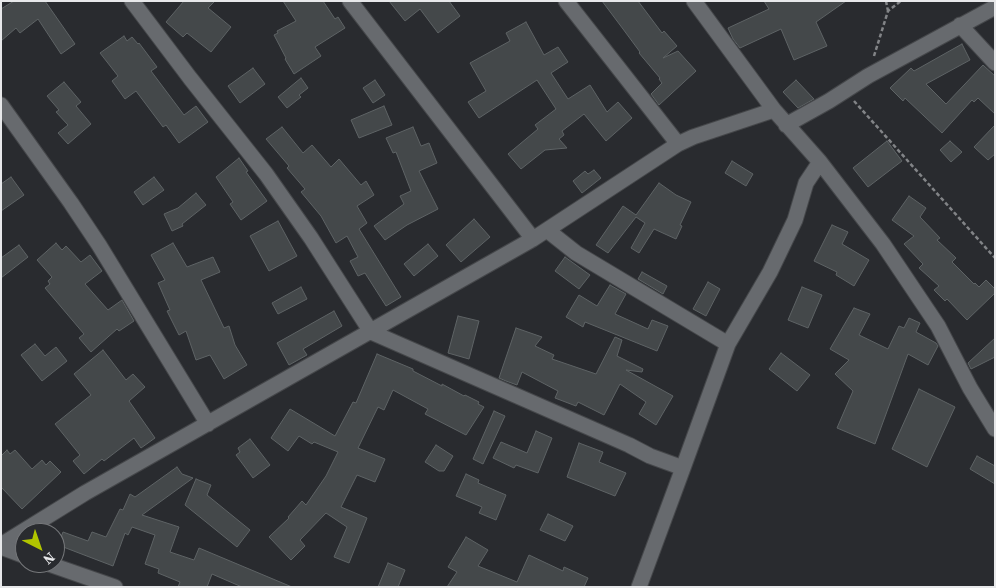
<!DOCTYPE html>
<html>
<head>
<meta charset="utf-8">
<style>
	body { margin:0 }
	#map { position:relative; width:996px; height:588px; overflow:hidden; background:#292b2f; font-family:"Source Serif 4",serif }
	canvas { display:block }
	.frame { position:absolute; inset:0; border:2px solid #e7e8ea; pointer-events:none }
	.north { position:absolute; left:15px; top:523px; width:50px; height:50px; box-sizing:border-box; background:#292b2f; border:1px solid #75777a; border-radius:50%; rotate:139deg; font-size:14px; font-weight:700; line-height:20px; text-align:center; color:#e7e8ea }
	.north::after { content:''; display:block; margin:auto; width:18px; height:22px; background:#b1c500; clip-path:polygon(50% 0,100% 100%,50% 72%,0 100%) }
</style>
</head>
<body>
<div id="map">
<canvas width="996" height="588"></canvas>
<div class="frame"></div>
<div class="north">N</div>
</div>
<script>
const ctx = document.querySelector('canvas').getContext('2d');
ctx.lineJoin = 'round';
function fill(path, color) { ctx.fillStyle = color; ctx.fill(path, 'evenodd'); }
const toPath = rows => new Path2D(rows.map(r => 'M' + r).join(''));
function stroke(path, color, width, dash) { ctx.strokeStyle = color; ctx.lineWidth = width; ctx.lineCap = dash ? 'butt' : 'round'; ctx.setLineDash(dash || []); ctx.stroke(path); }
const building = toPath([
	[14,1,45,1,75,44,61,54,38,19,20,33,16,28,1,41,1,9,14,1],
	[184,1,215,1,208,8,231,27,211,52,187,33,183,37,166,22,184,1],
	[283,1,323,1,335,19,338,17,345,28,315,47,321,56,294,74,285,59,286,58,274,35,278,33,277,31,296,21,283,1],
	[389,1,449,1,460,16,438,33,420,9,405,21,389,1],
	[602,1,638,1,662,33,664,31,677,46,663,58,678,51,696,71,659,105,651,94,662,83,659,79,660,78,639,53,640,52,623,29,602,1],
	[764,1,846,1,816,22,827,46,794,60,781,29,740,48,733,39,728,28,769,9,764,1],
	[526,22,544,55,558,47,568,62,551,73,568,99,590,85,607,112,618,102,632,118,606,141,584,114,562,131,564,135,559,139,567,148,545,150,521,169,508,154,538,129,535,125,556,109,537,80,479,118,468,102,486,91,470,63,510,41,506,33,526,22],
	[124,36,127,41,132,37,138,44,139,43,157,67,151,71,184,115,196,106,208,122,179,143,166,125,163,127,136,91,125,99,112,81,118,76,100,53,124,36],
	[962,44,970,60,926,84,946,104,983,65,995,76,995,114,978,98,974,102,972,100,942,133,905,98,903,101,890,88,911,68,914,71,962,44],
	[253,68,265,84,240,103,228,86,253,68],
	[301,78,308,88,299,95,301,97,287,108,278,97,301,78],
	[375,80,385,95,373,103,363,88,375,80],
	[796,80,814,99,798,108,783,92,796,80],
	[64,82,81,102,76,106,91,124,68,144,58,133,68,125,56,112,59,110,47,96,64,82],
	[384,106,392,125,359,138,351,120,384,106],
	[995,125,995,154,988,160,974,147,995,125],
	[282,127,303,153,312,145,331,167,339,159,361,185,366,181,374,195,357,206,367,223,359,229,401,297,386,306,365,273,358,276,350,261,358,257,347,236,336,243,321,216,301,192,305,189,287,168,289,166,266,139,282,127],
	[413,127,421,146,429,143,437,163,419,171,438,209,407,225,385,240,374,226,404,204,400,196,411,191,396,152,393,153,386,138,413,127],
	[887,141,902,161,868,187,853,168,887,141],
	[950,141,962,152,951,162,940,150,950,141],
	[239,158,248,171,246,172,267,201,241,220,230,204,233,202,216,177,239,158],
	[732,161,753,174,746,186,725,173,732,161],
	[594,170,601,178,582,193,573,181,585,171,588,174,594,170],
	[11,177,24,195,1,211,1,184,11,177],
	[154,177,164,190,143,205,134,192,154,177],
	[659,183,676,195,691,202,680,225,682,226,676,239,654,229,639,253,631,248,645,223,636,217,608,253,596,245,623,206,636,215,659,183],
	[196,193,206,205,182,224,183,226,172,231,164,214,178,208,196,193],
	[909,196,926,208,920,217,940,238,937,240,956,258,952,262,974,284,975,283,979,287,986,280,995,289,995,293,967,320,947,299,945,301,934,290,939,286,919,268,923,264,904,244,914,236,892,220,909,196],
	[474,219,490,237,461,262,446,245,474,219],
	[278,221,297,256,269,271,250,236,278,221],
	[832,225,848,232,842,244,869,260,854,286,836,275,837,272,814,261,832,225],
	[56,243,62,250,66,246,81,262,90,255,102,271,85,284,108,310,122,300,134,321,119,331,117,329,91,352,79,338,84,334,45,288,50,284,48,281,52,277,37,260,56,243],
	[173,243,187,267,213,257,220,272,201,280,224,328,229,326,235,345,247,365,224,379,210,355,196,360,186,331,179,335,167,311,170,310,158,283,165,280,151,255,173,243],
	[428,244,438,256,414,276,404,264,428,244],
	[19,245,28,257,1,278,1,258,19,245],
	[565,257,590,275,579,289,555,271,565,257],
	[642,272,667,286,663,294,638,279,642,272],
	[708,282,720,289,706,316,693,309,708,282],
	[610,285,626,294,615,314,648,329,652,320,668,326,657,351,585,322,583,327,566,317,579,295,597,306,610,285],
	[301,287,307,299,278,314,272,303,301,287],
	[802,287,822,295,808,328,788,320,802,287],
	[854,308,870,314,859,335,888,349,899,326,904,328,909,318,920,323,916,332,936,343,938,346,928,365,908,354,875,444,837,428,853,391,835,374,849,360,830,349,854,308],
	[334,311,342,326,303,349,307,355,289,365,277,343,334,311],
	[458,316,479,321,469,359,448,353,458,316],
	[516,328,542,337,535,346,554,355,552,359,596,374,615,337,622,340,617,356,643,369,642,372,626,370,673,396,656,425,639,414,646,402,620,384,604,415,578,402,576,406,555,398,558,391,522,372,517,385,506,381,499,378,516,328],
	[995,338,995,357,971,369,968,363,995,338],
	[35,344,45,356,56,347,67,361,42,381,21,355,35,344],
	[103,350,126,380,133,374,145,387,129,401,155,438,141,448,134,438,104,461,102,459,84,474,73,461,80,455,55,424,91,395,74,374,103,350],
	[781,353,810,375,797,391,769,369,781,353],
	[377,354,413,369,413,371,442,386,442,384,464,396,465,395,479,402,478,404,484,407,466,435,425,414,428,409,393,390,384,410,378,407,358,448,385,459,375,482,357,475,341,507,367,518,349,563,334,557,347,527,326,513,300,540,305,546,291,560,269,537,289,518,288,517,302,501,306,505,326,476,338,452,314,442,312,444,299,436,288,451,271,438,290,409,335,436,353,402,356,403,377,354],
	[919,389,955,407,927,467,892,449,919,389],
	[494,411,505,416,483,464,473,459,494,411],
	[536,431,552,438,538,473,516,465,514,468,493,458,501,442,527,453,536,431],
	[250,439,270,465,253,478,236,455,240,452,238,448,250,439],
	[579,443,603,452,599,462,626,473,615,496,567,477,579,443],
	[436,445,453,456,444,471,439,471,425,462,436,445],
	[7,450,10,454,15,450,32,469,42,460,46,465,50,461,61,472,22,509,1,487,1,456,7,450],
	[977,456,995,466,995,484,970,469,977,456],
	[177,467,182,474,193,478,142,515,179,527,170,552,194,560,199,548,292,587,242,587,212,574,207,587,178,587,180,582,158,573,159,569,145,564,155,535,132,527,128,535,125,533,113,566,58,545,63,532,88,541,92,532,106,537,120,509,123,510,130,494,135,497,177,467],
	[466,474,479,480,478,483,506,495,496,520,479,513,482,507,456,496,466,474],
	[196,479,211,485,207,495,250,530,237,547,185,505,196,479],
	[548,514,573,526,565,541,540,530,548,514],
	[466,537,488,550,478,566,517,582,529,555,563,571,564,567,588,578,584,587,447,587,457,572,448,567,466,537],
	[388,563,405,570,398,587,378,587,388,563]
]);
fill(building, '#44484a');
stroke(building, '#5e6365', 1);
const street = toPath([
	[132,1,190,78,266,174,311,238,371,332,629,445,650,456,683,468,639,587],
	[350,1,533,239],
	[566,1,678,144],
	[694,1,774,110,820,162,883,244,938,326,970,388,995,429],
	[960,25,995,63],
	[1,105,71,203,99,245,208,424],
	[786,125,829,101,868,76,995,7],
	[547,230,576,253,728,344,683,468],
	[728,344,770,272,795,220,806,183,820,162],
	[1,545,85,493,533,239,678,144,693,137,774,110]
]);
const secondary = toPath([
	[1,547,25,556],
	[46,563,115,587]
]);
stroke(street, '#45474a', 17);
stroke(secondary, '#45474a', 17);
stroke(toPath([
	[886,1,888,11],
	[874,56,888,11,901,1],
	[854,101,995,258]
]), '#828487', 2.5, [4, 2.5]);
stroke(street, '#676a6e', 15);
stroke(secondary, '#676a6e', 15);
</script>
</body>
</html>
